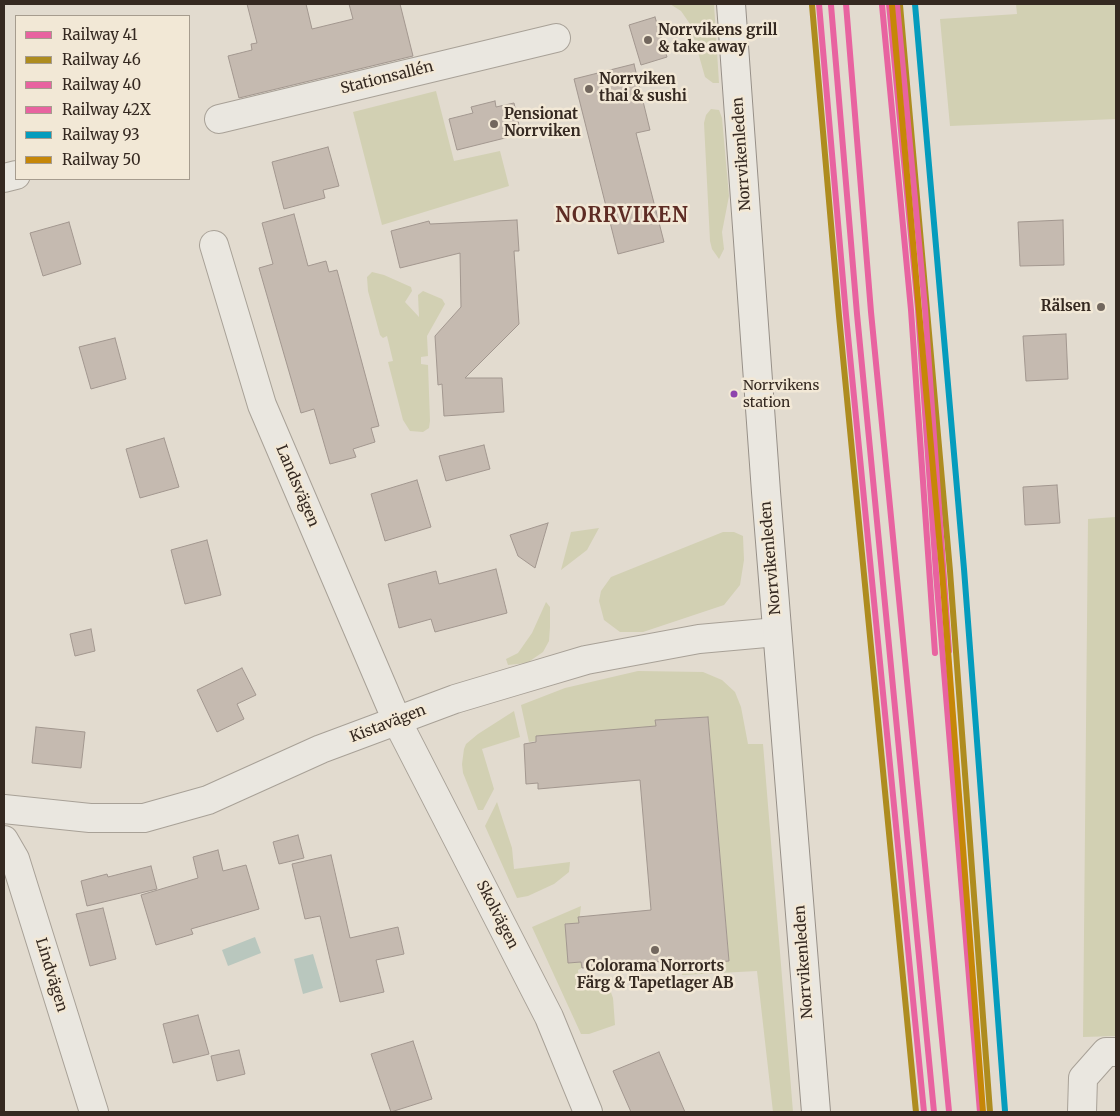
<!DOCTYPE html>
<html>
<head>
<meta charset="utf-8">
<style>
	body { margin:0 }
	#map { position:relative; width:1120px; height:1116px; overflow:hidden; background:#e2dbcf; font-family:Merriweather,serif }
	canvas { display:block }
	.frame { position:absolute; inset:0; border:5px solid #352921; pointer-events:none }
	.legend { position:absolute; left:15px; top:15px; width:175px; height:165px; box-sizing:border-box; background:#f2e8d6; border:1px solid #a69c8e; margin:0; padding:6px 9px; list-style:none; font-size:15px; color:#352921 }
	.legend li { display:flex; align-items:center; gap:10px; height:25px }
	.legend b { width:25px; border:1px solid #a69c8e }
</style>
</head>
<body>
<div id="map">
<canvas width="1120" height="1116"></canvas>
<div class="frame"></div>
<ul class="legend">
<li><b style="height:6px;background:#e863a0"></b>Railway 41</li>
<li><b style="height:6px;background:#ae8c1f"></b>Railway 46</li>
<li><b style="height:6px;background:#e863a0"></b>Railway 40</li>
<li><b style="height:6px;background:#e863a0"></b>Railway 42X</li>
<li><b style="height:6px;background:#059cbd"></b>Railway 93</li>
<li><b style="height:6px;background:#c68708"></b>Railway 50</li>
</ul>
</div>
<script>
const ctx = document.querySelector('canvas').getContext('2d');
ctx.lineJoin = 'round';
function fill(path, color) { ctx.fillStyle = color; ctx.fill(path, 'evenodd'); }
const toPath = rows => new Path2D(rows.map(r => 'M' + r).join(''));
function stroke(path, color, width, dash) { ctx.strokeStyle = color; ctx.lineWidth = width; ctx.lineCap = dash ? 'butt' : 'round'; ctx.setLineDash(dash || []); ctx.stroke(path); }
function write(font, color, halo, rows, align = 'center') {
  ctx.font = font + ' Merriweather,serif'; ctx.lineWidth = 5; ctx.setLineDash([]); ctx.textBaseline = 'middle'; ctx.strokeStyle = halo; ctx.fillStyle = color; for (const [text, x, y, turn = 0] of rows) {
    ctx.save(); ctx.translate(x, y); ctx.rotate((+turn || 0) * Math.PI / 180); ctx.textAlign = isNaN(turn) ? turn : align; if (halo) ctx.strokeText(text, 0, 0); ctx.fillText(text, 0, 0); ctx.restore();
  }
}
fill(toPath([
	[670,4,714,4,719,83,713,83,705,77,690,24,681,11],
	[1016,4,1116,4,1116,119,950,126,940,19,1017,14],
	[436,91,454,161,500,151,509,186,382,225,353,112],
	[711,109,719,110,722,118,729,196,722,232,724,249,719,259,712,249,710,241,704,123,706,115],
	[372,272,384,275,411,287,412,291,405,302,419,317,418,295,423,291,442,299,445,304,427,336,428,356,421,357,421,364,428,365,430,421,429,428,423,432,410,431,403,420,388,362,393,361,387,336,383,338,380,335,368,291,367,277],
	[1116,517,1116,1036,1083,1037,1088,519],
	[599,528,587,550,561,570,571,532],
	[723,532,734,532,743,536,744,560,740,585,724,605,643,632,620,632,604,620,599,601,601,591,611,577],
	[546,602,550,607,550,627,549,641,543,652,527,663,508,665,506,659,518,653,532,633],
	[638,671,703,672,722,680,735,692,741,707,748,744,763,744,793,1112,773,1112,757,971,682,975,684,966,729,961,708,717,656,720,656,726,529,742,521,705,565,688],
	[514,711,520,737,482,749,494,789,483,810,478,810,463,773,462,764,464,749,466,744,478,734],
	[497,802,512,848,514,869,570,862,569,872,554,884,528,896,517,898,485,826],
	[581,906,579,923,566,924,568,963,581,962,582,968,578,970,579,982,607,982,613,998,615,1025,589,1034,581,1034,532,927]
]), '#d2d0b3');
fill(toPath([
	[255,937,261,953,228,966,222,950],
	[313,954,323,988,303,994,294,959]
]), '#b9c7be');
const building = toPath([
	[247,4,306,4,312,29,353,19,349,4,400,4,413,56,239,98,228,56,252,50,251,44,257,43,247,4],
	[655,17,667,57,641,65,629,25,655,17],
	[634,64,650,130,636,133,664,242,618,254,574,79,634,64],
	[495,101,496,107,514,103,521,134,457,150,449,119,473,113,471,107,495,101],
	[328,147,339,186,323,190,325,198,284,209,272,162,328,147],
	[294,214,308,266,326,261,329,272,337,270,379,426,371,428,375,442,353,449,356,457,330,464,314,409,301,413,259,268,273,264,262,223,294,214],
	[517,220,519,251,514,251,519,324,465,378,502,378,504,412,444,416,442,384,438,385,435,336,461,307,460,253,400,268,391,231,429,221,430,224,517,220],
	[1063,220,1064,265,1020,266,1018,222,1063,220],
	[69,222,81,264,43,276,30,233,69,222],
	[1066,334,1068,379,1026,381,1023,336,1066,334],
	[115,338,126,379,91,389,79,347,115,338],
	[164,438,179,487,140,498,126,449,164,438],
	[484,445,490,469,446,481,439,456,484,445],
	[417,480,431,527,385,541,371,494,417,480],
	[1057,485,1060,523,1025,525,1023,487,1057,485],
	[548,523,535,568,518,556,510,535,548,523],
	[207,540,221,595,185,604,171,550,207,540],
	[496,569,507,613,435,632,431,619,399,628,388,584,436,571,439,584,496,569],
	[91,629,95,651,75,656,70,634,91,629],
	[242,668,256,695,237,704,244,719,217,732,197,690,242,668],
	[708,717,729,961,679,966,679,960,582,968,581,962,568,963,565,924,579,923,578,917,651,910,640,780,538,789,538,783,526,784,524,744,536,742,536,736,656,726,655,720,708,717],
	[36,727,85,732,81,768,32,763,36,727],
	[298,835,304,858,279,864,273,842,298,835],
	[218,850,223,871,246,865,259,909,191,929,193,934,156,945,141,895,198,878,193,857,218,850],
	[331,855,350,938,398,927,404,954,376,960,384,992,340,1002,320,916,305,919,292,864,331,855],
	[151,866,157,889,87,906,81,881,107,874,108,877,151,866],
	[103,908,116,959,90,966,76,914,103,908],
	[198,1015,209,1054,173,1063,163,1024,198,1015],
	[413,1041,432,1099,391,1112,371,1054,413,1041],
	[239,1050,245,1074,217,1081,211,1056,239,1050],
	[659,1052,685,1112,631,1112,613,1071,659,1052]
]);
fill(building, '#c5bab0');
stroke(building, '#a2978f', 1);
const street = toPath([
	[219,119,556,38],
	[4,178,16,175],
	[214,245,262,405,397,721,549,1017,588,1112],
	[4,809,90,818,144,818,208,800,321,749,455,699,512,682,586,660,699,639,777,632],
	[4,840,15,859,94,1112],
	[1082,1112,1083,1078,1106,1052,1116,1052]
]);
const secondary = toPath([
	[731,4,766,492,816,1112]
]);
stroke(street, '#a8a197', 30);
stroke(secondary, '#979088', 30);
stroke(street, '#eae7e0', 28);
stroke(secondary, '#eae7e0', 28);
stroke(toPath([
	[819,4,846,315,924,1112],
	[889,4,918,309,936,573,980,1112]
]), '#e863a0', 6);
stroke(toPath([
	[812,5,839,316,916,1112],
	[900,5,950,571,990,1112]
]), '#ae8c1f', 6);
stroke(toPath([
	[831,5,857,314,934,1112],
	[882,5,911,310,935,653]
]), '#e863a0', 6);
stroke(toPath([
	[846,4,871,312,949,1111],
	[897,4,925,308,949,651]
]), '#e863a0', 6);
stroke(toPath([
	[915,4,964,569,1005,1111]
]), '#059cbd', 6);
stroke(toPath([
	[892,5,942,571,983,1112]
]), '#c68708', 6);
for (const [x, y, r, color] of [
	[648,40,5,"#72675e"],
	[589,89,5,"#72675e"],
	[494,124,5,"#72675e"],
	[1101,307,5,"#72675e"],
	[734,394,4.5,"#8e44ad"],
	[655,950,5,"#72675e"]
]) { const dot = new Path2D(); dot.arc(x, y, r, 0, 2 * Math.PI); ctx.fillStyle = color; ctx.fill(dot); stroke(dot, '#f2e8d6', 2); }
write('14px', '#352921', '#f2e8d6', [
	["Norrvikens",743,386],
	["station",743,403]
], 'left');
write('bold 15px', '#352921', '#f2e8d6', [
	["Norrvikens grill",658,31],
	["& take away",658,48],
	["Norrviken",599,80],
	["thai & sushi",599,97],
	["Pensionat",504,115],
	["Norrviken",504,132],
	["Rälsen",1091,307,"right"],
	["Colorama Norrorts",655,967,"center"],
	["Färg & Tapetlager AB",655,984,"center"]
], 'left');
write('15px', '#352921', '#f2e8d6', [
	["Stationsallén",387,78,-14],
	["Norrvikenleden",742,154,-94],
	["Landsvägen",297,486,67],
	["Norrvikenleden",771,558,-95],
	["Kistavägen",388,724,-21],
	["Skolvägen",497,915,63],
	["Norrvikenleden",804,962,-94],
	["Lindvägen",51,975,73]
]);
ctx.letterSpacing = '1px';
write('bold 20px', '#5e2c24', '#f2e8d6', [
	["NORRVIKEN",622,216]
]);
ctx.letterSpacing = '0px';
</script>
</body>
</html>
